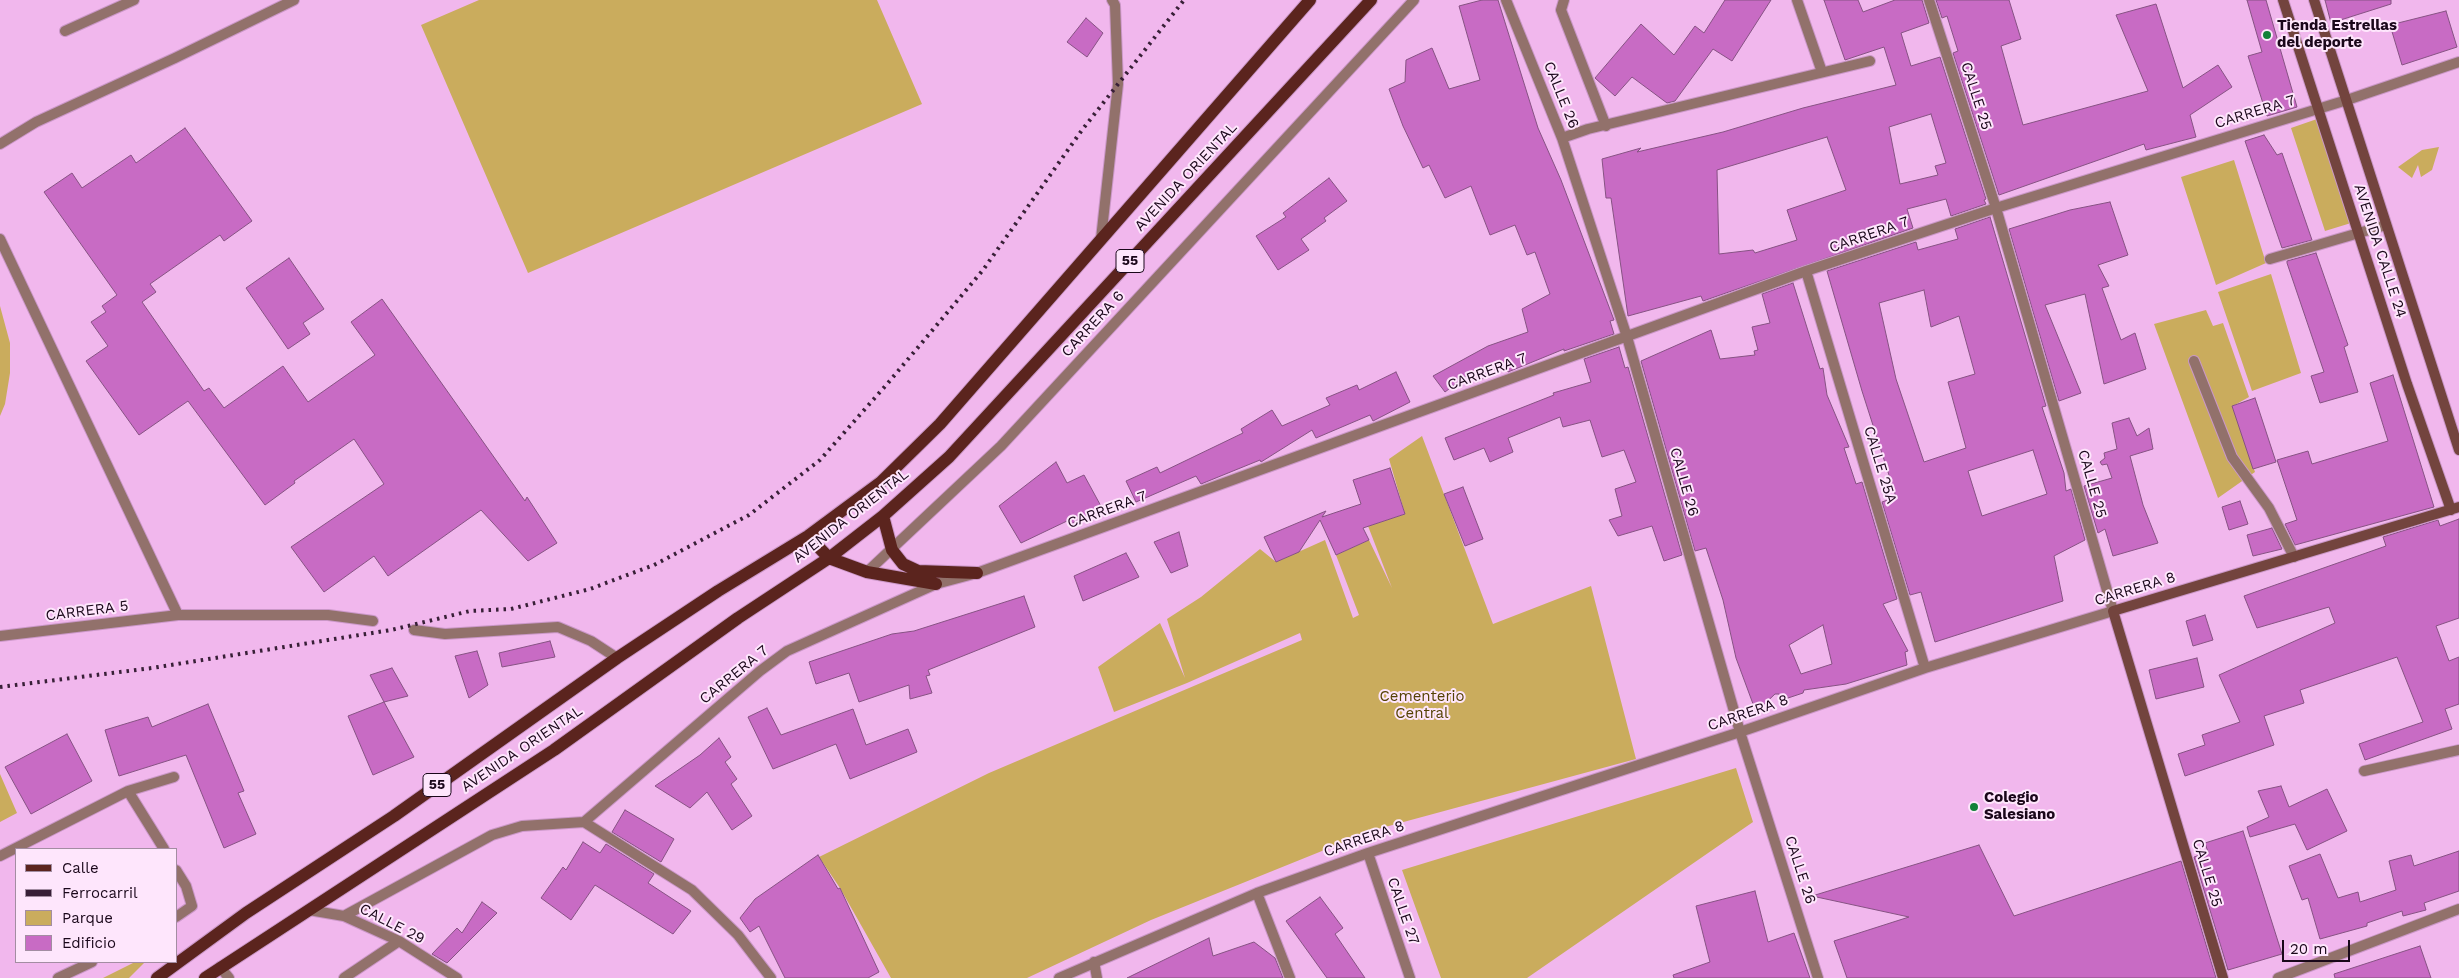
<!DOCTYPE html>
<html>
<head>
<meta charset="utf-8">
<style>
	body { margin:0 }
	#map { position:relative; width:2459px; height:978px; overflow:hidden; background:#f1b7ed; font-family:"Work Sans",sans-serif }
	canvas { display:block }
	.legend { position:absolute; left:15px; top:848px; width:162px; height:115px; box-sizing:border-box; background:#fee6fc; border:1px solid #a38da2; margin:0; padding:6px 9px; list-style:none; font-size:15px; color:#1a071a }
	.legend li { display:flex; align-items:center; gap:10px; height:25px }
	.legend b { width:25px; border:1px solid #a38da2 }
	.scale { position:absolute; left:2282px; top:940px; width:68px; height:22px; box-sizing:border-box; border:2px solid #1a071a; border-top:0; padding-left:6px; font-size:15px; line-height:18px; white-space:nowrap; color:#1a071a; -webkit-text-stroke:4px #fee6fc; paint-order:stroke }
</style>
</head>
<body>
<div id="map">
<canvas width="2459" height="978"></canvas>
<ul class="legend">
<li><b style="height:6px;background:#5b241e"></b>Calle</li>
<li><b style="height:6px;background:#381f37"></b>Ferrocarril</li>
<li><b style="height:14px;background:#caac5d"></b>Parque</li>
<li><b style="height:14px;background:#c86bc4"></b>Edificio</li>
</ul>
<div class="scale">20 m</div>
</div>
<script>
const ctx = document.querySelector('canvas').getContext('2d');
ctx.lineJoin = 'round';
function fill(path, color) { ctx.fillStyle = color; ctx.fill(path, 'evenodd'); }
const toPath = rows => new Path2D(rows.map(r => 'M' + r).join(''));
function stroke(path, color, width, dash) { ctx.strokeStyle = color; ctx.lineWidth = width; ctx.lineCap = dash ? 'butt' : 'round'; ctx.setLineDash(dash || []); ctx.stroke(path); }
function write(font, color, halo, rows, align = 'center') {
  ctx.font = font + ' "Work Sans",sans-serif'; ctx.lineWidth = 4; ctx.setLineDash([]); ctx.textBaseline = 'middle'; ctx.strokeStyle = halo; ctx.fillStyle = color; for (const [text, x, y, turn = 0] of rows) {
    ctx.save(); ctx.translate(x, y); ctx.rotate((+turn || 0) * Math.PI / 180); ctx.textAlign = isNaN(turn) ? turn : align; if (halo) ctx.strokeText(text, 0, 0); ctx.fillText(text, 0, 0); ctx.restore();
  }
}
fill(toPath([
	[479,0,877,0,922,104,528,273,421,25],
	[2317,119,2351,223,2325,231,2291,128],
	[2439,147,2432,170,2421,177,2418,165,2412,178,2398,167,2422,150],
	[2234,160,2266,263,2216,285,2181,177],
	[2271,274,2301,373,2252,391,2218,292],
	[0,306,10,343,10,373,5,404,0,416],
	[2206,310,2213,326,2223,323,2249,397,2233,406,2255,472,2218,498,2154,324],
	[1422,436,1493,624,1591,586,1636,759,1374,830,1151,920,1027,978,891,978,840,888,819,857,989,773,1302,640,1300,633,1187,683,1114,712,1098,667,1160,623,1185,678,1167,619,1201,597,1260,549,1276,562,1325,540,1353,618,1359,615,1336,555,1369,540,1392,588,1368,526,1405,514,1389,459],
	[1736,768,1753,822,1527,978,1441,978,1402,870],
	[0,774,17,813,0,822],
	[135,962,145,962,129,978,103,978]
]), '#caac5d');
const building = toPath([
	[1482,0,1498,0,1538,128,1561,180,1614,320,1610,321,1614,334,1564,351,1564,349,1508,372,1505,366,1477,382,1471,372,1445,392,1433,376,1488,346,1528,332,1522,309,1550,294,1535,252,1527,255,1515,225,1490,235,1471,186,1445,198,1429,165,1423,168,1403,126,1389,89,1405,82,1406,60,1432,48,1449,89,1480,80,1459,6,1482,0],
	[1725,0,1771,0,1732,61,1713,49,1675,101,1667,103,1632,77,1615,96,1595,78,1641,24,1674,55,1695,26,1704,33,1725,0],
	[1824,0,1858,0,1863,12,1895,0,1922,0,1929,23,1901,33,1911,66,1940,57,1986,199,1984,200,1986,204,1951,216,1946,199,1907,209,1913,228,1703,301,1701,296,1628,316,1611,198,1606,198,1602,159,1641,148,1637,152,1723,132,1803,108,1896,85,1884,47,1845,60,1824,0],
	[1931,114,1946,163,1935,166,1938,175,1900,184,1889,127,1931,114],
	[1827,137,1846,190,1787,210,1797,240,1755,253,1753,250,1719,254,1717,170,1827,137],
	[1936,0,2009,0,2021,39,2001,46,2023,125,2148,91,2116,15,2156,4,2183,88,2218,65,2232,87,2190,115,2196,137,2146,150,2144,144,1999,195,1953,53,1958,51,1947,16,1942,18,1936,0],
	[2247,0,2266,0,2297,107,2267,116,2248,56,2262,52,2247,0],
	[2325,0,2391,0,2391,4,2331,23,2325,0],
	[2446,11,2457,47,2402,65,2390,25,2446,11],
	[1086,18,1103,33,1087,57,1067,42,1086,18],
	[185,128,252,221,224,241,220,235,150,284,156,292,142,302,204,391,209,388,224,408,283,366,308,402,375,355,351,322,382,299,525,501,527,497,557,543,528,561,481,510,388,576,374,556,324,592,291,547,384,484,354,439,294,481,295,483,265,505,188,401,139,435,86,361,108,346,91,322,106,312,102,306,117,295,44,192,72,173,82,188,131,155,136,163,185,128],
	[2264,135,2277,155,2282,153,2312,240,2282,248,2245,141,2264,135],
	[1329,178,1347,201,1324,218,1326,221,1301,239,1309,250,1278,270,1256,236,1286,217,1283,213,1329,178],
	[2110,202,2128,255,2098,265,2109,286,2102,288,2121,340,2135,333,2146,369,2104,384,2085,294,2045,305,2081,393,2059,401,2009,229,2070,210,2110,202],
	[1990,217,2046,406,2042,407,2064,473,2066,491,2071,489,2085,540,2054,556,2063,601,1935,642,1921,592,1910,595,1882,502,1896,497,1862,391,1827,271,1916,242,1918,250,1958,239,1955,229,1990,217],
	[1924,290,1931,327,1959,316,1975,374,1948,382,1966,448,1924,462,1896,379,1879,303,1924,290],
	[2033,450,2047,494,1982,516,1968,471,2033,450],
	[2316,253,2348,345,2344,347,2358,392,2320,403,2311,376,2324,372,2287,263,2287,261,2316,253],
	[289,258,324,309,303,323,310,334,288,349,246,288,289,258],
	[1793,283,1820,369,1823,368,1827,395,1849,447,1844,448,1856,484,1862,482,1897,599,1883,604,1908,651,1905,652,1907,665,1846,684,1804,690,1803,693,1782,700,1779,694,1775,694,1756,712,1736,658,1723,600,1706,548,1695,551,1641,361,1711,330,1720,359,1755,355,1754,351,1758,350,1752,327,1770,323,1762,294,1793,283],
	[1823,625,1832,664,1801,674,1789,645,1823,625],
	[1619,347,1625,368,1628,367,1682,555,1664,561,1652,526,1618,536,1609,520,1622,516,1615,489,1636,482,1624,450,1602,457,1590,420,1563,427,1560,417,1508,438,1513,452,1490,462,1484,448,1454,460,1445,438,1554,395,1553,393,1591,382,1584,359,1619,347],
	[1396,372,1410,402,1373,421,1370,415,1316,438,1312,430,1261,462,1260,460,1201,484,1196,476,1136,502,1126,481,1157,467,1160,473,1243,433,1241,429,1272,410,1282,426,1330,405,1326,398,1357,385,1359,390,1396,372],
	[2393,375,2434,507,2295,545,2285,524,2297,520,2277,460,2308,451,2312,464,2388,441,2370,383,2393,375],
	[2255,398,2276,462,2253,469,2232,406,2255,398],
	[2129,418,2137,436,2149,428,2153,449,2130,456,2143,505,2158,543,2113,556,2105,529,2098,533,2084,486,2112,478,2107,464,2102,465,2100,462,2105,458,2104,453,2117,449,2112,423,2129,418],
	[1056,462,1067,483,1084,475,1102,508,1069,525,1067,521,1021,543,999,506,1056,462],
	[1390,468,1405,514,1363,528,1369,540,1336,555,1320,520,1299,552,1276,562,1264,537,1326,511,1322,517,1361,504,1353,480,1390,468],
	[1463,487,1483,539,1465,546,1444,494,1463,487],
	[2240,501,2248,524,2229,530,2222,507,2240,501],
	[2459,519,2459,618,2436,626,2449,661,2459,657,2459,704,2445,709,2452,729,2365,760,2359,744,2423,722,2397,657,2300,690,2304,703,2264,716,2274,745,2185,776,2178,754,2205,745,2202,735,2240,722,2219,675,2335,623,2329,607,2257,628,2244,596,2386,546,2383,537,2438,520,2440,526,2459,519],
	[2272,528,2282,549,2253,556,2247,535,2272,528],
	[1179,532,1188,566,1171,573,1154,542,1179,532],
	[1126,553,1139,577,1083,601,1074,576,1126,553],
	[1024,596,1035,627,928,670,930,675,926,676,932,693,910,699,909,685,859,702,849,673,816,684,809,662,892,634,914,631,1024,596],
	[2205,615,2213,640,2193,646,2186,621,2205,615],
	[550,641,555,657,502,667,499,653,550,641],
	[477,651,488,685,469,698,455,656,477,651],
	[2197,658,2204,687,2156,699,2149,670,2197,658],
	[392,668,408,696,384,702,370,675,392,668],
	[384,702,414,757,373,775,348,716,384,702],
	[208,704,244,791,238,793,256,834,224,848,186,755,119,776,105,730,148,717,152,727,208,704],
	[767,708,781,735,853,709,866,745,908,729,917,752,850,779,836,744,773,769,748,717,767,708],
	[67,734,92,781,31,814,5,767,67,734],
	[719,738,731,757,725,762,737,779,731,784,752,816,732,830,707,792,690,808,655,786,700,755,719,738],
	[2281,786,2289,807,2327,789,2347,831,2307,850,2295,824,2250,837,2247,827,2269,817,2258,791,2281,786],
	[625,810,674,839,661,862,612,832,625,810],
	[2243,831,2282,954,2228,970,2194,857,2208,852,2205,843,2243,831],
	[583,842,600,853,606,844,654,874,648,883,691,911,673,934,595,885,571,920,541,898,563,867,566,870,583,842],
	[1979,845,2014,916,2181,861,2216,978,1847,978,1834,941,1909,917,1812,896,1979,845],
	[2459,851,2459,891,2424,903,2426,910,2403,916,2402,911,2367,923,2367,926,2320,939,2308,898,2302,900,2289,866,2320,854,2338,898,2358,892,2360,902,2396,890,2389,861,2411,855,2414,866,2459,851],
	[818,855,838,889,840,888,879,972,868,978,785,978,759,926,750,932,740,918,755,899,818,855],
	[1755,891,1768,942,1794,933,1810,978,1674,978,1673,975,1710,962,1696,906,1755,891],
	[1320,897,1343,928,1335,934,1365,978,1327,978,1286,921,1320,897],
	[482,902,497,913,447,963,432,954,457,928,462,933,482,902],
	[1209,938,1213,956,1254,942,1275,958,1283,978,1127,978,1209,938],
	[2420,946,2431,978,2335,978,2334,974,2420,946]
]);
fill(building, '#c86bc4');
stroke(building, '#865283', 1);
const lane = toPath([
	[65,31,134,0],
	[0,144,36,122,175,58,294,0],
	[0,239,178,615],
	[1101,239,1118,84,1115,5,1112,0],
	[2270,259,2386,225],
	[2194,361,2232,457,2269,508,2294,557],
	[2364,771,2459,750]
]);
const street = toPath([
	[1506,0,1562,138,1627,337,1740,732,1818,978],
	[1564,0,1561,10,1606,126],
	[1797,0,1822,72],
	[1562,138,1588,129,1870,61],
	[1806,271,1925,668],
	[867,572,1001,446,1414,0],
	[414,630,445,634,558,627,591,641,617,658],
	[0,636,178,615,328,615,373,621],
	[128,791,164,849],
	[584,822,760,671,787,651,936,584,977,573,1806,271,1996,208,2347,100,2459,62],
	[1368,853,1410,978],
	[0,856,128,791,174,777],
	[176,870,186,886,192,906,176,917],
	[1257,893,1290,978],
	[309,910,344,916,399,941,457,978],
	[344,916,492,835,522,826,584,822,692,890,738,935,771,978],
	[1094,962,1097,978],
	[220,967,229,978],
	[58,978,92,962],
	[344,978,399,941],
	[1059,978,1257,893,1368,853,1740,732,1925,668,2113,611,1996,208,1929,0],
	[2278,978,2459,909]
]);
const secondary = toPath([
	[2283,0,2407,384,2451,510],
	[2314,0,2459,450],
	[2223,978,2113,611,2459,507]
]);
const primary = toPath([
	[883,516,892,550,903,564,918,571,977,573],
	[808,536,829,558,867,572,936,584],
	[157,978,246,913,394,816,617,658,718,591,808,536,881,482,940,424,1310,0],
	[205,978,554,750,738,618,829,558,883,516,949,457,1371,0]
]);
stroke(lane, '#ca97c7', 12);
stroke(street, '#ca97c7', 12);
stroke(secondary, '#ca97c7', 12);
stroke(primary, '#ca97c7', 14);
stroke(lane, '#92716b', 10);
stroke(street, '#92716b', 10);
stroke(secondary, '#73443e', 10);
stroke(primary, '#5b241e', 12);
stroke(toPath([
	[0,687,152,668,391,630,470,611,511,609,590,589,654,565,749,515,820,460,888,383,983,270,1082,130,1184,0]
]), '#381f37', 4, [2.5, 5]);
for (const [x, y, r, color] of [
	[2267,35,5,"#128138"],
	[1974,807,5,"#128138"]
]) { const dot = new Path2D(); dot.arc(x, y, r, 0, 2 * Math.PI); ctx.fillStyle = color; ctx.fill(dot); stroke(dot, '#fee6fc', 2); }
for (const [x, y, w] of [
	[1130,261,28],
	[437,785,28]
]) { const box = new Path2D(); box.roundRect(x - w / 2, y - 11.5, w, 23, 4); ctx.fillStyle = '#fee6fc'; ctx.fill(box); stroke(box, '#1a071a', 1); }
write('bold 14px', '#1a071a', null, [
	["55",1130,261],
	["55",437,785]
]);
write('bold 15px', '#1a071a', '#fee6fc', [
	["Tienda Estrellas",2277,26],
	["del deporte",2277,43],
	["Colegio",1984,798],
	["Salesiano",1984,815]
], 'left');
write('15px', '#1a071a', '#fee6fc', [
	["CALLE 26",1561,95,68],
	["CALLE 25",1976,96,72],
	["CARRERA 7",2255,112,-17],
	["AVENIDA ORIENTAL",1186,177,-47],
	["CARRERA 7",1869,235,-19],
	["AVENIDA CALLE 24",2380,251,72],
	["CARRERA 6",1093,324,-47],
	["CARRERA 7",1487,372,-20],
	["CALLE 25A",1880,465,73],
	["CALLE 26",1684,482,74],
	["CALLE 25",2092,484,74],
	["CARRERA 7",1107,510,-20],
	["AVENIDA ORIENTAL",851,516,-38],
	["CARRERA 8",2135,589,-17],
	["CARRERA 5",87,611,-7],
	["CARRERA 7",734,675,-39],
	["CARRERA 8",1748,713,-19],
	["AVENIDA ORIENTAL",522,749,-34],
	["CARRERA 8",1364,839,-19],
	["CALLE 26",1800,870,72],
	["CALLE 25",2207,873,73],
	["CALLE 27",1403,911,71],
	["CALLE 29",392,924,27]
]);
write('15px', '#544103', '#fee6fc', [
	["Cementerio",1422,697],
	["Central",1422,714]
]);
</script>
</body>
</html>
